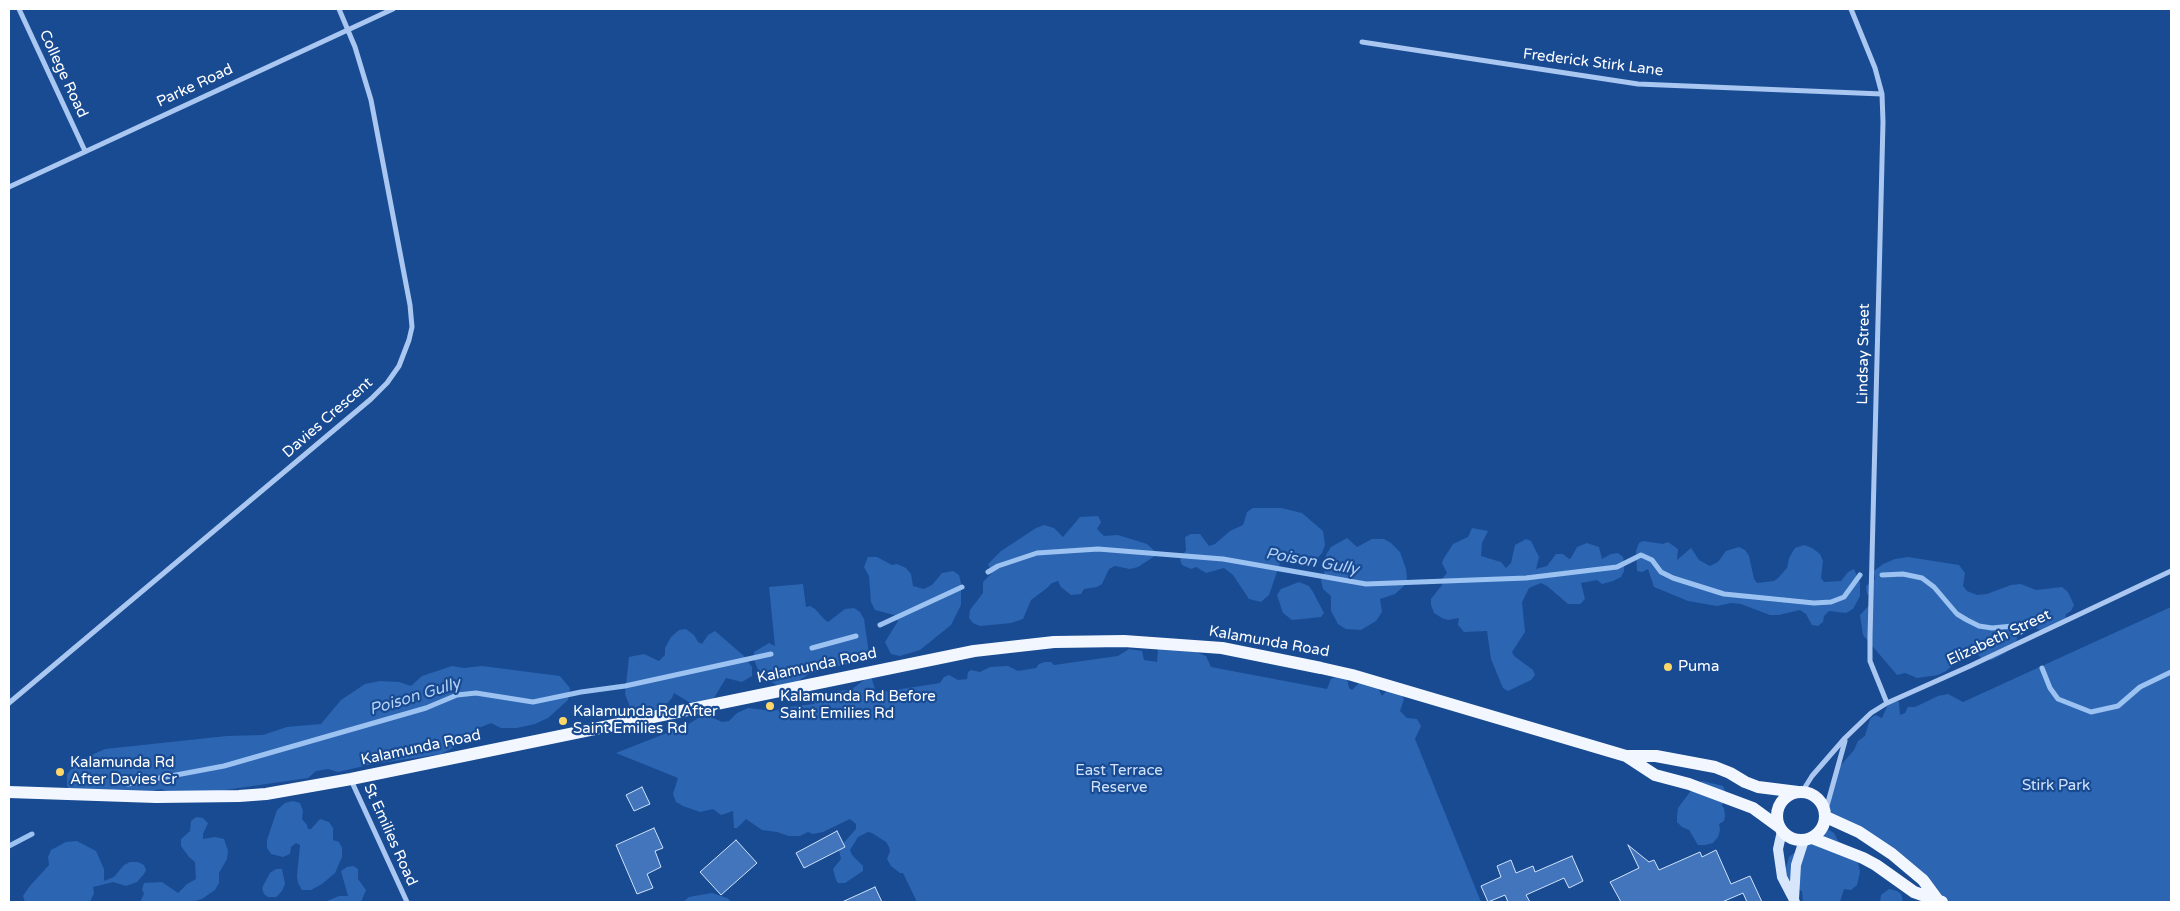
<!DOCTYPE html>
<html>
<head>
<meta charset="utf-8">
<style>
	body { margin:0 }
	#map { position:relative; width:2180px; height:911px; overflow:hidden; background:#194b93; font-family:"Varela Round",sans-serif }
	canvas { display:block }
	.frame { position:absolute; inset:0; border:10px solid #fff; pointer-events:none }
</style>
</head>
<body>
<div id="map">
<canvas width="2180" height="911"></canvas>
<div class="frame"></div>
</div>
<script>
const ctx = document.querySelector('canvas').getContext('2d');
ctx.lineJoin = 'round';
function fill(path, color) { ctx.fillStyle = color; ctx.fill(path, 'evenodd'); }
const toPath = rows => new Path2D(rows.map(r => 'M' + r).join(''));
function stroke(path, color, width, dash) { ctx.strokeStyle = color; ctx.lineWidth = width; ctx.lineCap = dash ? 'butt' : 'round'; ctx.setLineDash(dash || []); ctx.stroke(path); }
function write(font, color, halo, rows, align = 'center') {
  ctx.font = font + ' "Varela Round",sans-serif'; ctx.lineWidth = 4.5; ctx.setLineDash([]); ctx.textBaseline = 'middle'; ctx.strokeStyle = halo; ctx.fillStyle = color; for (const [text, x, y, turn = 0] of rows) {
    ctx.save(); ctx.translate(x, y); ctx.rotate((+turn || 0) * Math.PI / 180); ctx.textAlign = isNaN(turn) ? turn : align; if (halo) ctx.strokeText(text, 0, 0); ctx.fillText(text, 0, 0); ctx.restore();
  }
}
fill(toPath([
	[1253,508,1281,508,1302,513,1323,531,1325,545,1322,553,1316,560,1301,563,1288,557,1280,563,1269,595,1261,602,1249,599,1233,575,1224,568,1206,573,1196,567,1191,569,1182,565,1180,560,1186,550,1185,537,1191,534,1200,534,1209,546,1215,544,1230,531,1243,525,1247,512],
	[1098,516,1101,522,1097,529,1104,536,1118,535,1147,544,1158,554,1138,567,1130,569,1115,566,1109,569,1102,584,1097,587,1084,589,1081,594,1071,595,1061,587,1058,581,1052,583,1047,588,1031,600,1023,619,1011,623,980,626,973,623,969,618,970,610,983,593,983,582,992,573,988,564,1001,551,1036,528,1044,525,1054,528,1063,537,1080,517],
	[1472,528,1488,531,1482,543,1481,556,1501,562,1506,568,1511,563,1515,545,1526,539,1531,541,1539,557,1536,569,1547,566,1556,554,1563,554,1569,559,1571,558,1577,547,1587,543,1599,547,1602,559,1611,554,1618,553,1623,557,1624,562,1624,571,1621,577,1613,581,1602,584,1597,580,1581,583,1585,599,1580,604,1568,604,1547,586,1541,583,1529,588,1522,602,1525,632,1512,652,1514,656,1533,670,1535,675,1531,680,1508,691,1503,688,1491,659,1487,631,1464,632,1458,625,1459,618,1448,620,1442,618,1434,613,1431,605,1431,599,1442,585,1442,579,1447,573,1442,563,1444,558,1453,544,1468,537],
	[1347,538,1357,547,1372,539,1384,539,1391,543,1400,552,1406,569,1407,578,1405,585,1395,594,1380,599,1382,612,1376,621,1361,630,1346,629,1338,624,1331,611,1331,596,1323,589,1321,580,1324,574,1326,555,1331,547],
	[1643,541,1663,544,1668,542,1678,549,1677,560,1691,548,1699,560,1710,566,1718,562,1726,551,1739,547,1745,550,1749,556,1754,579,1757,583,1774,581,1778,578,1787,568,1789,558,1795,548,1804,545,1812,548,1820,554,1823,561,1821,578,1824,582,1841,581,1848,572,1854,569,1860,583,1860,596,1853,609,1846,613,1829,611,1824,616,1823,622,1818,626,1812,625,1806,614,1800,610,1779,615,1770,615,1741,604,1731,603,1717,606,1688,601,1654,587,1648,569,1642,572,1637,571,1636,551,1639,543],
	[868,557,877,557,892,565,897,564,906,568,911,574,913,586,924,589,932,585,942,573,953,571,959,575,961,583,961,605,951,625,920,650,900,656,891,654,885,642,898,621,894,615,875,610,871,602,869,576,864,567],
	[1908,557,1959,565,1965,573,1963,586,1967,591,1977,595,1987,594,2011,585,2021,584,2036,590,2062,587,2068,592,2074,605,2071,611,2066,614,2065,621,2061,626,2042,631,2035,628,2018,630,2016,633,2017,640,2012,647,2005,653,1992,660,1983,659,1975,653,1966,654,1946,671,1938,675,1917,678,1905,673,1897,675,1863,635,1860,615,1874,600,1867,594,1866,586,1875,579,1874,571,1883,564,1895,559],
	[1299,582,1309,586,1313,592,1324,613,1321,617,1292,620,1283,613,1277,595,1281,589],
	[803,584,806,607,810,606,815,609,825,620,828,622,845,609,854,608,860,612,864,619,869,654,861,661,818,671,809,674,797,682,779,686,761,677,754,660,754,652,769,643,775,646,769,587],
	[2171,607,2171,902,1942,902,1923,880,1825,813,1834,773,1854,750,1858,741,1865,736,1870,719,1875,715,1882,718,1889,702,1897,701,1899,702,1900,715,1905,713,1908,707,1915,707,1938,696,1948,694,1963,702],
	[686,629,694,635,698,642,702,644,708,635,715,631,744,656,752,667,752,676,742,682,726,678,714,698,697,705,689,702,674,693,672,698,659,712,641,716,632,712,625,694,629,657,644,654,659,661,665,655,665,648,671,637,679,630],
	[1129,649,1142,651,1144,660,1157,662,1158,649,1196,652,1206,656,1211,667,1327,689,1331,679,1338,676,1347,679,1349,688,1352,690,1362,680,1377,686,1382,696,1388,689,1400,692,1404,699,1400,711,1407,718,1417,719,1421,726,1415,739,1481,902,917,902,903,873,900,873,891,866,887,859,890,851,889,847,886,842,872,833,868,832,858,837,850,850,852,855,863,866,863,871,845,883,838,883,836,880,833,869,841,859,839,850,841,846,856,829,856,824,850,819,823,832,813,834,808,832,800,836,789,836,777,832,762,830,746,819,737,828,734,828,733,811,721,815,713,809,700,812,683,806,676,802,673,794,678,778,616,753,687,725,700,717,709,716,722,722,729,721,737,713,748,708,773,711,788,707,814,704,820,694,835,691,851,690,868,677,872,679,876,693,940,683,944,677,949,675,958,680,967,679,968,672,971,670,980,672,990,667,1008,666,1018,671,1036,668,1039,664,1045,662,1051,662,1054,665,1118,656],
	[452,666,464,668,482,666,560,676,570,688,568,700,548,718,535,724,517,728,501,728,491,723,479,728,477,735,441,754,368,765,338,772,328,769,316,771,308,778,204,793,174,794,161,789,139,795,73,796,67,786,67,774,78,761,105,749,227,736,263,735,287,727,321,724,341,700,365,684,380,681,399,682,411,686,422,676],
	[1702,781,1723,786,1726,794,1722,806,1724,808,1725,816,1724,821,1719,824,1720,830,1718,837,1713,843,1705,845,1698,845,1689,830,1682,827,1677,822,1677,816,1678,808,1693,788],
	[293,801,300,803,303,811,302,819,307,825,308,829,311,829,320,819,329,822,333,828,333,840,339,842,342,848,342,857,335,873,322,884,311,890,302,890,298,883,297,876,300,845,296,843,291,847,290,854,283,857,271,854,267,848,267,840,277,810,285,803],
	[196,817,203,818,208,823,203,834,203,839,215,837,224,839,228,851,227,859,219,873,219,883,215,890,202,899,191,902,140,902,144,894,142,889,144,883,162,882,178,893,187,884,196,879,195,862,189,857,181,846,181,839,190,831,191,821],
	[1819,829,1829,830,1834,833,1838,841,1849,847,1857,858,1860,872,1857,885,1851,890,1844,889,1840,902,1803,902,1802,891,1794,887,1789,882,1785,872,1789,857,1794,853,1802,851,1807,840],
	[77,841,96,851,104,869,104,881,114,877,124,865,130,862,138,862,144,865,146,870,144,874,137,882,126,886,113,882,93,887,94,893,90,902,25,902,23,896,29,887,49,865,48,857,51,850,66,842],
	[353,866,358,869,358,879,366,890,361,902,325,902,339,896,348,896,341,871,347,867],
	[276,869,282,869,285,884,282,891,276,897,268,897,264,894,262,888,270,873],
	[1889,889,1897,891,1901,894,1903,902,1880,902,1881,895],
	[712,893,727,898,732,902,683,902,689,897]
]), '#2c65b2');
stroke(toPath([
	[988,572,998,566,1037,553,1098,549,1223,559,1366,584,1526,578,1617,567,1641,555,1652,560,1661,572,1673,578,1724,594,1814,603,1831,602,1844,597,1860,575],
	[1882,575,1903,574,1922,578,1934,587,1957,614,1967,620,1979,626,1992,628,2013,626,2021,632],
	[880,625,962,587],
	[812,648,856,636],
	[2042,668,2050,688,2058,699,2091,712,2118,706,2140,687,2171,672],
	[128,784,224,766,426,708,457,695,476,693,533,702,581,692,625,686,771,654],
	[9,846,32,834]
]), '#9cc2f2', 5);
const building = toPath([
	[642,787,650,804,634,811,626,795,642,787],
	[654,828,663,848,655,851,661,867,647,874,653,888,637,894,616,845,654,828],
	[837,831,845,847,804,868,796,853,837,831],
	[736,840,757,863,721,895,700,872,736,840],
	[1628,845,1649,862,1654,860,1659,870,1700,852,1702,857,1716,850,1731,884,1750,876,1762,902,1747,902,1743,893,1722,902,1621,902,1610,882,1639,868,1628,845],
	[1572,856,1583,881,1569,888,1564,878,1526,895,1530,902,1508,902,1505,895,1488,902,1481,886,1501,877,1497,866,1511,860,1516,873,1533,866,1535,872,1572,856],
	[875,887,882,902,842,902,875,887]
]);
fill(building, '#4275bb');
stroke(building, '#d0e2fb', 1);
stroke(toPath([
	[19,9,85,151],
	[1851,9,1875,68,1882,94,1883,122,1870,637,1870,661,1887,703],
	[1362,42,1638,84,1882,94],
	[9,187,393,9],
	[9,703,371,399,387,383,399,366,409,340,412,327,410,305,371,100,355,47,339,9],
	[351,780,407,902],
	[1802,792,1812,776,1845,738,1871,713,1887,703,1970,666,2171,571],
	[1825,813,1845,741]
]), '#a9c7f0', 5);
stroke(toPath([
	[1782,831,1778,849,1782,877,1795,902],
	[1794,899,1796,865,1804,840]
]), '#d7e6fb', 10);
stroke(toPath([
	[1626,756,1655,775,1689,784,1753,808,1779,827],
	'1777 816a24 24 0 1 1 48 0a24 24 0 1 1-48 0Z',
	[9,792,156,797,239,796,266,794,351,779,974,651,1054,642,1124,641,1222,648,1321,668,1352,675,1626,756,1656,756,1715,767,1730,773,1745,782,1758,787,1798,792],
	[1826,817,1859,832,1892,854,1923,880,1937,899],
	[1812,838,1863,858,1876,865,1914,892,1942,902]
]), '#f2f7ff', 12);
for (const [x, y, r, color] of [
	[1668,667,5,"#ffd768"],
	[770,706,5,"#ffd768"],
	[563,721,5,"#ffd768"],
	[60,772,5,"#ffd768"]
]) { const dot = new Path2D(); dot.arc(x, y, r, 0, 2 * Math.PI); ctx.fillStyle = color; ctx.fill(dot); stroke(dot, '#194b93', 2); }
write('15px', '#fff', '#194b93', [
	["Frederick Stirk Lane",1593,63,7],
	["College Road",63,74,65],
	["Parke Road",195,86,-25],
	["Lindsay Street",1864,354,-89],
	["Davies Crescent",328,418,-41],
	["Elizabeth Street",1999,638,-25],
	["Kalamunda Road",1269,642,10],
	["Kalamunda Road",817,666,-12],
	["Kalamunda Road",421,748,-12],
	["St Emilies Road",390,835,66]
]);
write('15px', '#fff', '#194b93', [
	["Puma",1678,667],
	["Kalamunda Rd Before",780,697],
	["Saint Emilies Rd",780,714],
	["Kalamunda Rd After",573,712],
	["Saint Emilies Rd",573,729],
	["Kalamunda Rd",70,763],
	["After Davies Cr",70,780]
], 'left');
write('15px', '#d0e2fb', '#194b93', [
	["East Terrace",1119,771],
	["Reserve",1119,788],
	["Stirk Park",2056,786]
]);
write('italic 16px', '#b6d2f7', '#194b93', [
	["Poison Gully",1312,562,10],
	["Poison Gully",415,697,-17]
]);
</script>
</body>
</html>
